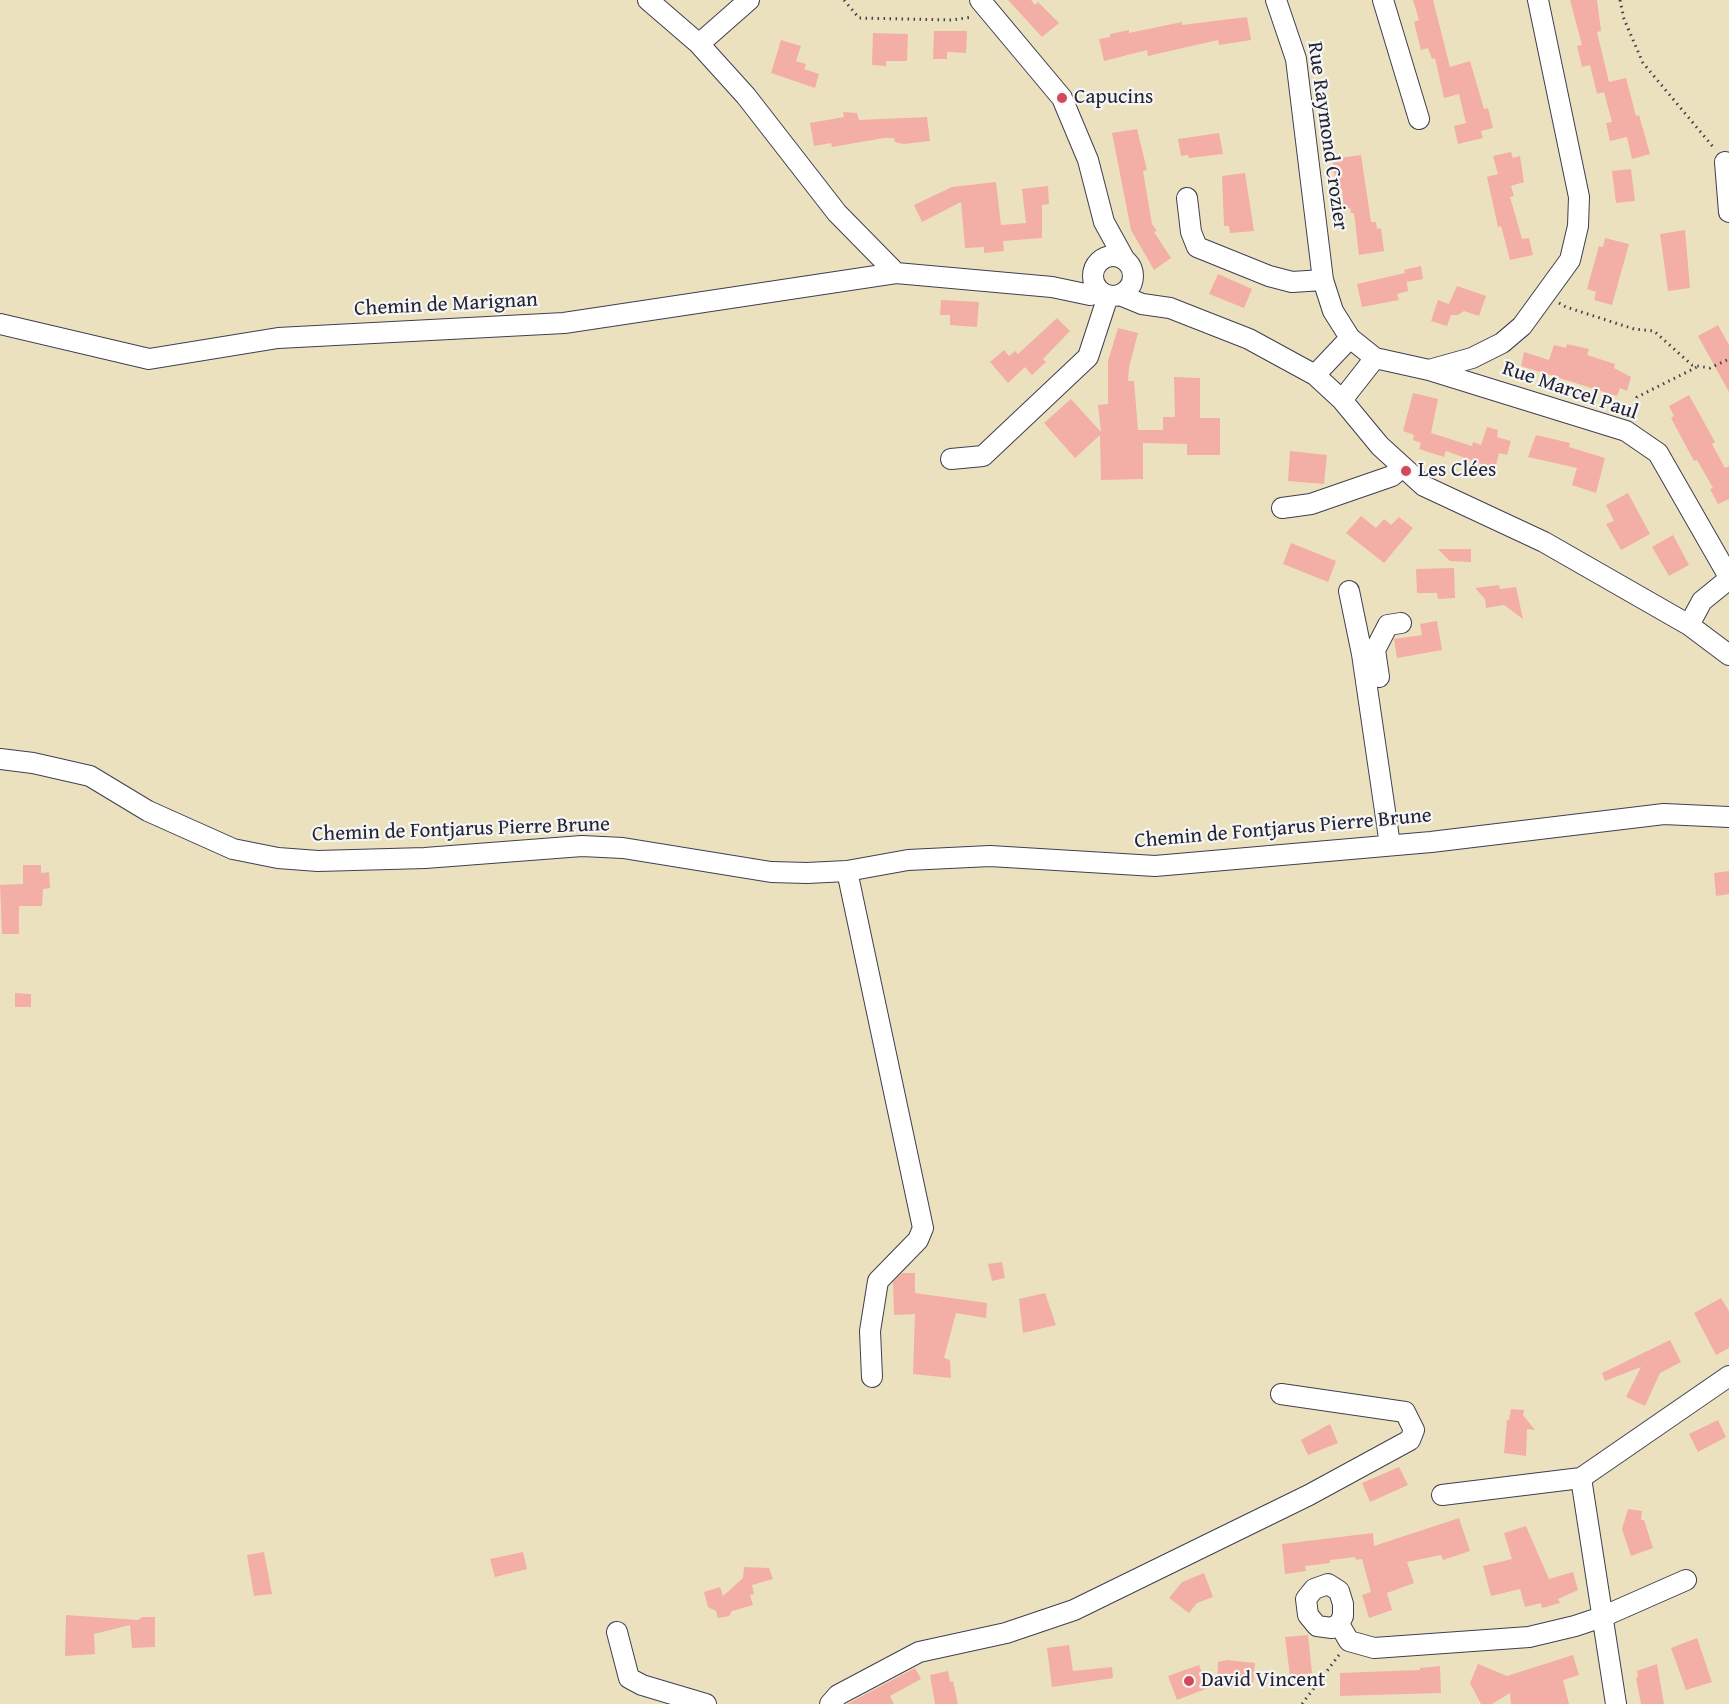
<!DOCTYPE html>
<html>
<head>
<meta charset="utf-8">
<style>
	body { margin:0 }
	canvas { display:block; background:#ebe1bf }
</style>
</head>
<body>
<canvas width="1729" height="1704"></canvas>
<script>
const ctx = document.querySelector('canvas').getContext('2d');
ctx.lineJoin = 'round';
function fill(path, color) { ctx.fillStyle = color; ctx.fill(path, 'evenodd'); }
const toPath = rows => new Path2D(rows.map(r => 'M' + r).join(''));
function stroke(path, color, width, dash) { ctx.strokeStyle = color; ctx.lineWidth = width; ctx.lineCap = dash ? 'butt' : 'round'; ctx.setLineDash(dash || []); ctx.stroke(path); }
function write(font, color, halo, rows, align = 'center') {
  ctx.font = font + ' "Gentium Book Plus",serif'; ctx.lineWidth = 4.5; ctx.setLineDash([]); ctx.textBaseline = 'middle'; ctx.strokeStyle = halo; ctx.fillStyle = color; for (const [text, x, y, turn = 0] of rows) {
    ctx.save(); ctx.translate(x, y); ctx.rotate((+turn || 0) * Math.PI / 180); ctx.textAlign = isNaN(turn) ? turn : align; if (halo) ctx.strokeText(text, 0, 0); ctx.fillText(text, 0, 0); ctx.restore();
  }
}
fill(toPath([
	[1008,0,1031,0,1035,5,1038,2,1059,23,1042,37],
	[1413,0,1433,0,1450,67,1470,61,1484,109,1488,108,1493,128,1481,131,1483,138,1458,144,1454,126,1466,123,1459,94,1444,98,1435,58,1432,59,1428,48,1421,50,1414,22,1419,20],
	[1570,0,1597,0,1601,31,1597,32,1609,82,1626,78,1636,116,1639,115,1650,154,1632,159,1627,137,1610,141,1606,123,1612,122,1604,92,1597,94,1590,65,1582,67,1577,46,1582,45],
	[1247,17,1251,40,1219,45,1218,40,1148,56,1147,50,1104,61,1099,39,1110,37,1110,34,1129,30,1129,33,1182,22,1182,25],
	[934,31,967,31,966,53,947,52,947,59,933,59],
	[873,33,908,34,907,61,886,61,886,66,872,65],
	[781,40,801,46,796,61,806,64,804,69,819,74,815,88,771,73],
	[843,112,857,113,859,120,927,117,930,141,904,144,895,142,894,138,884,138,832,147,831,143,814,146,810,123,844,117],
	[1137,129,1147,170,1143,171,1152,224,1157,231,1154,232,1171,258,1154,270,1131,230,1112,133],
	[1219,133,1223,154,1189,158,1188,155,1181,156,1178,139],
	[1511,152,1513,158,1520,156,1524,182,1511,186,1514,196,1510,197,1522,239,1529,238,1533,255,1510,260,1501,226,1498,227,1487,177,1498,174,1493,156],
	[1361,155,1371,222,1376,222,1377,229,1381,228,1384,251,1359,255,1354,213,1351,213,1350,208,1344,208,1342,189,1337,190,1332,159],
	[1631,169,1635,201,1616,203,1612,171],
	[1245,173,1254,231,1230,233,1229,226,1224,226,1222,176],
	[996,182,1001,225,1026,223,1022,189,1048,186,1049,204,1042,205,1042,238,1003,241,1004,251,984,253,984,247,965,248,961,202,922,222,914,205,952,187],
	[1685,230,1690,288,1668,291,1660,234],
	[1605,238,1629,244,1612,305,1594,300,1596,292,1587,289,1599,246,1603,247],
	[1421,266,1423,279,1407,282,1406,277,1408,291,1397,294,1399,300,1362,307,1357,284,1405,273,1404,270],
	[1218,274,1252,289,1244,308,1209,294],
	[1457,286,1486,296,1479,316,1464,311,1458,315,1451,315,1447,326,1431,321,1438,300,1449,304],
	[941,300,979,302,977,327,950,325,950,315,940,315],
	[1057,318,1070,331,1043,359,1046,362,1032,375,1025,367,1008,383,990,362,1004,350,1009,356,1015,351,1018,354],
	[1718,325,1729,345,1729,392,1698,336],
	[1118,328,1138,333,1129,367,1128,381,1134,381,1138,430,1163,430,1163,417,1175,417,1174,377,1200,378,1200,418,1220,418,1220,455,1187,455,1187,444,1143,443,1143,479,1101,480,1100,435,1075,458,1044,423,1071,399,1101,432,1098,405,1108,404,1108,361],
	[1567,344,1589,349,1587,355,1615,364,1614,368,1631,377,1627,391,1620,388,1617,396,1521,366,1524,352,1549,360,1554,345,1566,348],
	[1413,393,1438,399,1431,433,1472,446,1473,442,1481,445,1487,427,1498,430,1497,437,1511,441,1507,455,1499,453,1495,469,1446,451,1444,457,1419,449,1421,443,1413,440,1414,435,1403,431],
	[1689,395,1715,442,1712,444,1725,468,1729,466,1729,499,1718,504,1710,489,1713,488,1697,460,1694,461,1671,418,1674,416,1669,406],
	[1536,435,1570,443,1569,447,1605,458,1596,493,1572,485,1577,468,1528,457],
	[1290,451,1327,455,1324,484,1288,481],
	[1628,493,1650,534,1621,550,1606,524,1614,521,1606,505],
	[1361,516,1376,528,1384,519,1391,525,1399,517,1413,528,1384,563,1346,533],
	[1673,535,1689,565,1669,576,1652,547],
	[1291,543,1336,561,1328,582,1283,564],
	[1438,549,1471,549,1471,562,1450,561],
	[1454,568,1455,598,1438,599,1437,593,1417,593,1416,569],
	[1499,585,1500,589,1516,587,1523,619,1504,605,1486,608,1485,599,1475,588],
	[1437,621,1442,650,1397,658,1394,639,1422,635,1420,624],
	[23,865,41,865,41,873,49,872,50,888,43,889,42,906,19,906,19,934,2,934,0,885,23,884],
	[1729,871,1729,894,1716,896,1714,873],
	[15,993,31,994,31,1007,15,1007],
	[1002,1262,1005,1278,992,1281,988,1264],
	[902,1273,915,1273,915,1293,987,1303,986,1318,956,1313,944,1358,950,1360,951,1378,913,1374,915,1314,894,1315,893,1282],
	[1045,1293,1056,1325,1023,1333,1019,1299],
	[1721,1298,1729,1311,1729,1348,1716,1355,1694,1313],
	[1670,1340,1681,1362,1660,1373,1645,1406,1626,1397,1641,1367,1605,1381,1602,1373],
	[1511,1409,1524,1410,1523,1415,1535,1430,1527,1429,1526,1456,1504,1453,1507,1420,1509,1420],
	[1718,1420,1726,1437,1698,1452,1689,1434],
	[1330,1424,1338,1443,1308,1455,1301,1440],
	[1399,1467,1408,1485,1370,1502,1362,1483],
	[1628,1509,1642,1511,1641,1520,1644,1520,1653,1548,1631,1556,1622,1529],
	[1459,1518,1470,1551,1443,1560,1441,1555,1407,1562,1414,1583,1387,1593,1392,1610,1369,1618,1362,1595,1371,1592,1362,1559,1356,1560,1355,1557,1330,1560,1330,1563,1305,1566,1306,1571,1285,1574,1282,1544,1373,1533,1374,1546],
	[1526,1526,1549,1579,1573,1572,1578,1590,1558,1599,1560,1603,1542,1608,1541,1603,1525,1607,1520,1589,1491,1596,1483,1566,1512,1559,1504,1533],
	[264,1552,272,1594,254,1596,247,1555],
	[523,1552,527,1569,495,1577,490,1559],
	[744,1567,769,1568,773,1579,752,1585,754,1594,750,1595,753,1605,732,1611,729,1616,718,1618,716,1611,708,1607,704,1592,720,1587,723,1596,743,1578],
	[1204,1573,1213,1597,1197,1603,1189,1613,1169,1598,1182,1582],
	[66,1615,138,1620,142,1617,155,1617,155,1647,132,1648,130,1625,94,1634,95,1654,65,1656],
	[1308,1635,1312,1673,1290,1676,1285,1637],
	[1697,1638,1712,1682,1686,1690,1671,1648],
	[1069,1645,1073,1671,1112,1667,1113,1678,1052,1687,1047,1648],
	[1573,1655,1579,1675,1563,1680,1569,1704,1511,1704,1510,1693,1492,1704,1481,1704,1470,1683,1478,1664,1507,1676],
	[1227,1660,1255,1663,1253,1684,1243,1683,1243,1688,1217,1685,1218,1662],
	[1657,1664,1664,1704,1641,1704,1636,1678,1638,1677,1637,1671],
	[1199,1665,1208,1688,1177,1700,1168,1676],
	[1440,1666,1441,1693,1340,1696,1340,1673,1420,1670,1420,1668],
	[915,1668,921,1679,890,1696,894,1704,847,1704],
	[948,1671,950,1682,953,1681,958,1704,935,1704,930,1675]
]), '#f3afa5');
const minor = toPath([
	[648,0,699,44,746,96,837,213,896,273],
	[980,0,1062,98,1088,160,1104,222,1125,260],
	[1276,0,1296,59,1323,280,1333,311,1350,338,1375,358,1429,370,1626,431,1658,453,1729,577],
	[1383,0,1419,119],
	[699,44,749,0],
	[1725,162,1729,212],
	[1187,198,1191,232,1197,247,1269,276,1292,282,1323,280],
	'1093 276a20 20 0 1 1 40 0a20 20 0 1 1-40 0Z',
	[1120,295,1142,304,1170,308,1249,339,1315,375,1342,400,1380,446,1424,486,1544,542,1689,625,1729,655],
	[0,324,149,359,278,338,564,323,896,273,1052,287,1090,295,1101,292],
	[1429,370,1472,358,1502,343,1522,326,1570,260,1578,226,1579,197,1538,0],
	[1315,375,1350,338],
	[1342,400,1375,358],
	[951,459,983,456,1088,357,1108,296],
	[1282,508,1311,504,1392,476,1402,467],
	[1349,591,1362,654,1390,845],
	[1689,625,1702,601,1729,579],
	[1379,677,1375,650,1388,625,1401,623],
	[0,759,33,763,90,776,148,811,233,849,278,858,318,861,425,858,582,846,623,848,771,872,807,873,847,871,908,860,990,856,1155,866,1431,842,1664,814,1729,817],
	[847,871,923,1228,918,1240,878,1281,870,1331,872,1377],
	[1581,1478,1616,1704],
	[1442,1495,1581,1478,1729,1376],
	[1339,1624,1343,1616,1343,1604,1339,1591,1328,1584,1314,1589,1306,1599,1308,1615,1317,1626,1332,1628,1339,1624,1349,1641,1374,1648,1529,1637,1575,1626,1602,1617,1686,1580],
	[617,1632,629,1678,642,1685,706,1704],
	[830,1704,838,1695,919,1652,1006,1633,1074,1610,1309,1495,1410,1440,1414,1430,1405,1412,1281,1394]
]);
stroke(minor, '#403f4f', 22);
stroke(toPath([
	[844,0,859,18,952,20,972,17],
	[1620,0,1624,19,1643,63,1714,148],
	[1559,303,1566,307,1634,329,1654,331,1692,365,1710,368,1729,359],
	[1631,415,1637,397,1697,367],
	[1302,1704,1339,1655]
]), '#403f4f', 3, [1.5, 4.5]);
stroke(minor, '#fff', 20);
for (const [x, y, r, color] of [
	[1062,98,6,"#d1495b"],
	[1406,471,6,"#d1495b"],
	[1189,1681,6,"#d1495b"]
]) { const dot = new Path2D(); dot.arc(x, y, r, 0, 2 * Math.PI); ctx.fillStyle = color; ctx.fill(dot); stroke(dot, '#f6f6f2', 2); }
write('21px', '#22223b', '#f6f6f2', [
	["Capucins",1074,98],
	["Les Clées",1418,471],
	["David Vincent",1201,1681]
], 'left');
write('21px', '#22223b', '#f6f6f2', [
	["Rue Raymond Crozier",1327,136,82],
	["Chemin de Marignan",446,305,-3],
	["Rue Marcel Paul",1570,391,19],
	["Chemin de Fontjarus Pierre Brune",1283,829,-5],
	["Chemin de Fontjarus Pierre Brune",461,830,-2]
]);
</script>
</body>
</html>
